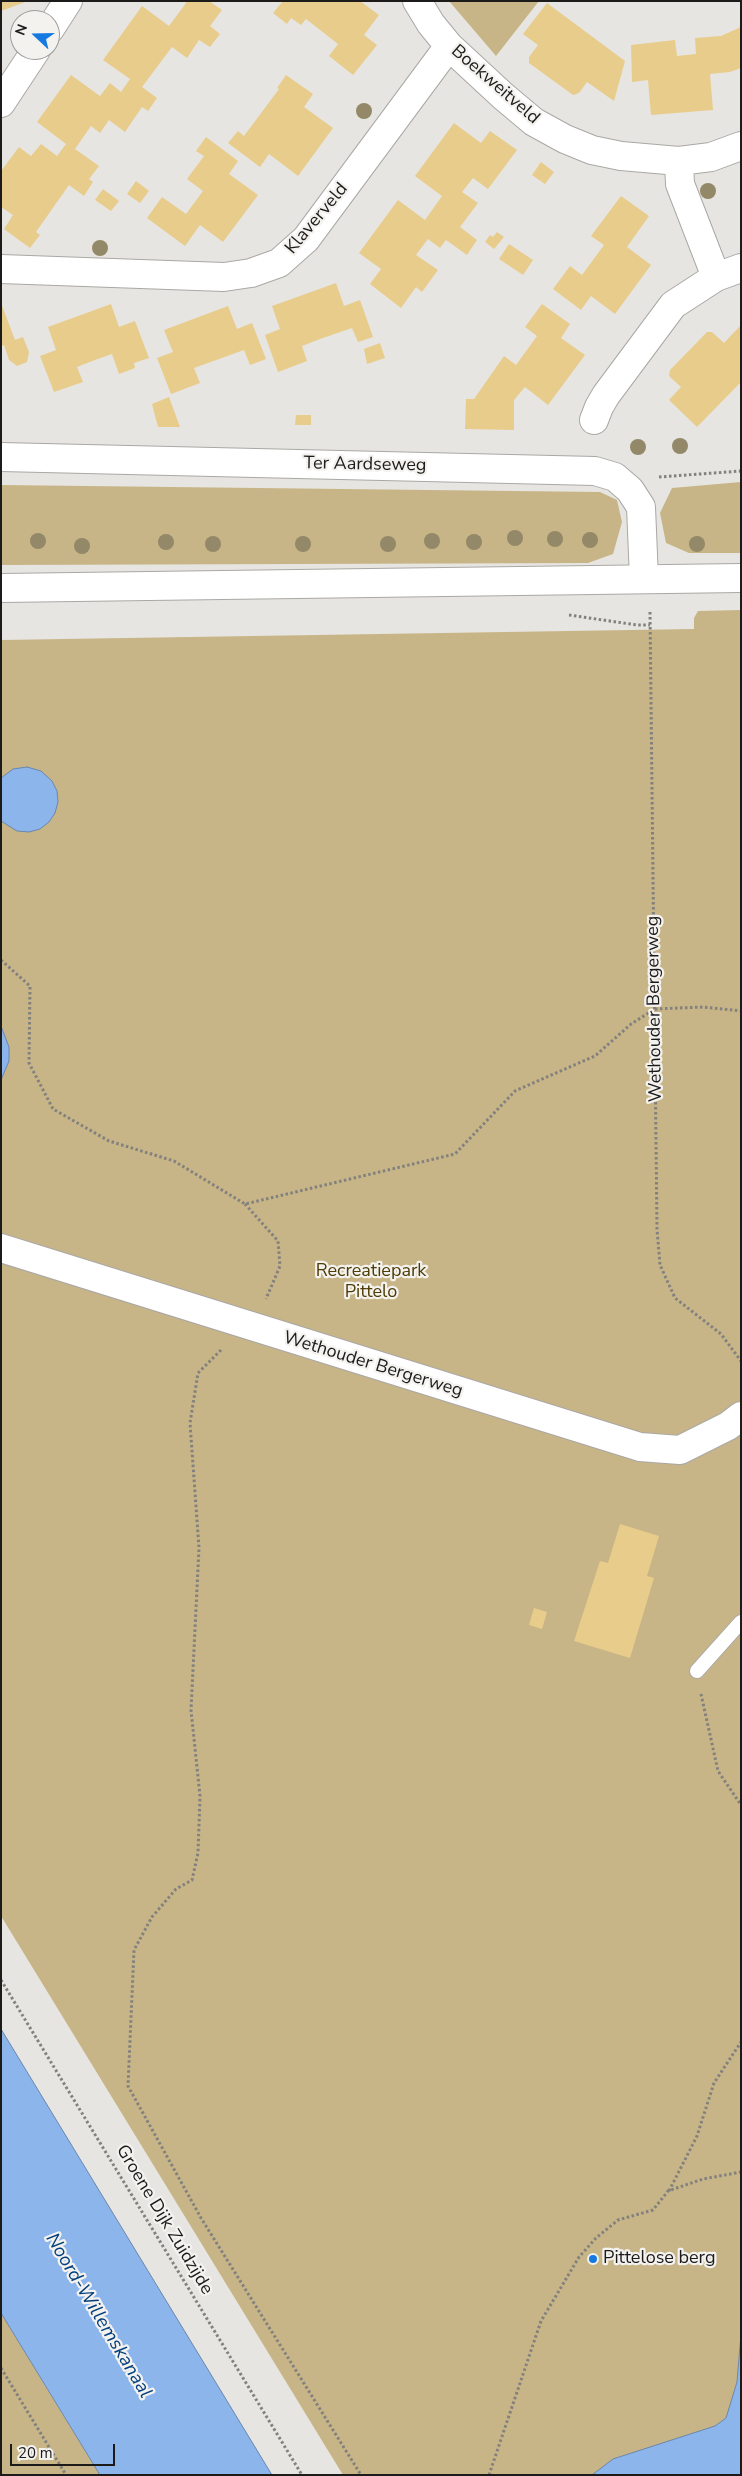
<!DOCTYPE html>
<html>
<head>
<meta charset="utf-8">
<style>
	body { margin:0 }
	#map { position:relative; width:742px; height:2476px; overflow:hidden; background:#e7e5e1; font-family:"Nunito Sans",sans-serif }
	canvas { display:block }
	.frame { position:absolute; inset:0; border:2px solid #1c1b1a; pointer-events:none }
	.north { position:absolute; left:10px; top:10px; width:50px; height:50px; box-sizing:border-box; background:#f4f2ef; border:1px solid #9e9c9a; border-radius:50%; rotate:291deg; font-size:14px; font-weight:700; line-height:20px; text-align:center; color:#1c1b1a }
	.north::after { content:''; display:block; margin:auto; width:18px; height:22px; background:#1579e1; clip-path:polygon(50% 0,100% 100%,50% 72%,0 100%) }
	.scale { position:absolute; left:10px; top:2444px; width:105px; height:22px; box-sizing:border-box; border:2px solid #1c1b1a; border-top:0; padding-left:6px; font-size:15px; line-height:18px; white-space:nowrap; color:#1c1b1a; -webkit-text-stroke:4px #f4f2ef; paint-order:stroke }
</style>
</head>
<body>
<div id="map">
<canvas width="742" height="2476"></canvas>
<div class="frame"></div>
<div class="north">N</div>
<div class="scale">20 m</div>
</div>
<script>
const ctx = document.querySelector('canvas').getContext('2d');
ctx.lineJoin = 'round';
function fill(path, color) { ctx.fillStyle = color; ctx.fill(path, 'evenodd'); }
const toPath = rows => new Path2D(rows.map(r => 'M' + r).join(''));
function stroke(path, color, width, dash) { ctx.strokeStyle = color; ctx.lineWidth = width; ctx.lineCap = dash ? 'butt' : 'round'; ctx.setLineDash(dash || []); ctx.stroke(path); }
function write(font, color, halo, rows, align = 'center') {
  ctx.font = font + ' "Nunito Sans",sans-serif'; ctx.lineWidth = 4.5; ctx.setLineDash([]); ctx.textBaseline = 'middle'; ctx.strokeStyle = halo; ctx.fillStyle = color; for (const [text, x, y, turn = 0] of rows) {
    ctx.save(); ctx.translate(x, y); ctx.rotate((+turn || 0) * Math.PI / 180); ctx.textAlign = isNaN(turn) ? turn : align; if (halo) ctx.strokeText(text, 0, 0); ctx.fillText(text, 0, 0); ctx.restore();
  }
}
fill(toPath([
	[449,1,539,1,496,56],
	[741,482,741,553,689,553,666,543,660,513,672,488],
	[1,485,600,492,617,500,622,522,613,554,588,563,1,565],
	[741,610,741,2475,343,2475,1,1916,1,640,694,629,694,618,698,611],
	[1,2313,100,2475,1,2475]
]), '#c8b587');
const water = toPath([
	[27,767,41,771,52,781,57,791,58,802,55,813,49,822,40,829,29,832,17,831,1,821,1,778,13,769,27,767],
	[1,1026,9,1047,9,1061,1,1080,1,1026],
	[1,2029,272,2475,100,2475,1,2313,1,2029],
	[741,2334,741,2475,592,2475,613,2459,715,2426,726,2418,737,2382,741,2334]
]);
fill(water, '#8cb5eb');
stroke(water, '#6a87ac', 1);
fill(toPath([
	[1,1,28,1,1,11],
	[184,1,209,1,222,10,210,26,220,34,210,47,199,40,187,58,172,47,142,87,157,98,148,111,142,107,125,132,109,120,100,133,91,126,75,149,99,166,89,179,93,182,84,196,69,185,36,232,40,235,30,248,4,229,13,215,1,207,1,171,19,147,31,156,41,144,57,156,66,144,37,122,71,75,100,96,110,83,121,92,130,79,103,60,142,6,169,26,186,3],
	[283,1,360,1,379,15,364,35,377,45,353,75,329,56,338,44,306,19,301,25,291,18,287,24,273,13],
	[547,3,625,61,614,101,587,82,579,93,573,95,529,63,529,57,538,45,523,34],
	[741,27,741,68,730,72,710,74,713,110,651,115,648,80,632,82,631,45,675,40,677,56,696,54,695,38,721,36],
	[286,75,313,94,304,107,333,128,298,176,269,154,260,167,228,143,238,131,244,136,279,89,277,88],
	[454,123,481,143,490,131,517,150,488,189,473,178,462,192,478,203,460,227,477,240,467,255,446,240,440,248,428,239,416,255,438,270,422,292,416,287,401,308,370,284,381,269,359,253,398,200,425,220,442,196,415,176],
	[206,137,238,161,229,174,258,195,223,242,200,225,185,246,147,218,162,197,186,214,203,191,187,179,204,156,196,151],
	[541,162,554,172,545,184,532,175],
	[136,181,149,191,140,203,127,194],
	[103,189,119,201,111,211,95,200],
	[621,196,649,216,627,247,651,265,615,314,591,296,581,310,553,289,570,266,582,275,604,245,591,236],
	[497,232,504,237,494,249,485,242,490,235,493,237],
	[509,244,533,260,523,275,499,259],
	[336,283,344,306,360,300,373,337,358,342,352,328,320,339,302,346,307,361,278,372,265,335,280,329,272,306],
	[1,303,15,340,23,337,29,352,27,362,17,366,9,360,4,345,1,346],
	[111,304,119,327,135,321,149,358,134,363,135,368,119,374,112,354,95,360,77,367,83,382,54,392,40,356,56,350,48,327],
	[542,304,570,324,561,338,585,355,548,405,525,387,514,400,514,430,465,429,466,399,474,399,504,356,516,365,537,336,525,327],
	[228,306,237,329,252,323,266,359,250,365,244,350,194,368,200,383,171,394,157,358,173,352,164,330],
	[741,325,741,382,697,427,669,400,681,387,669,376,670,370,707,332,712,332,724,343],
	[380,343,385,358,367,364,364,349],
	[169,397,180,427,158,427,152,404],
	[296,415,311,415,311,425,295,425],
	[620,1524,659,1536,647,1576,654,1578,630,1658,574,1641,600,1561,608,1563],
	[534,1608,547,1612,542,1629,529,1625]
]), '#e8cc8b');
const service = toPath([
	[697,1671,741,1622]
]);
const minor = toPath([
	[417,1,431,24,449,46,503,96,534,122,565,139,592,150,621,156,679,161,711,157,741,146],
	[50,29,68,1],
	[1,103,36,50],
	[679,161,680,184,716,277],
	[1,269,224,277,251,273,279,263,306,239,449,46],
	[594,420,599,407,606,395,673,305,716,277,741,268],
	[1,457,595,471,615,477,630,490,641,507,644,579],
	[1,1248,640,1447,680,1450,728,1426,741,1416]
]);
const tertiary = toPath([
	[1,588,741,578]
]);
stroke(service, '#aaa8a5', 16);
stroke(minor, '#aaa8a5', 30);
stroke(tertiary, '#aaa8a5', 30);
stroke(toPath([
	[659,477,741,471],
	[650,612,657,1229,660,1265,675,1298,721,1334,741,1361],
	[569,615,637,625,650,625],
	[1,960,30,986,29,1063,53,1109,109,1141,174,1161,245,1204,455,1154,515,1091,595,1056,631,1024,655,1009,703,1007,741,1011],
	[245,1204,278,1241,280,1266,266,1299],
	[221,1350,198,1373,190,1423,199,1548,191,1710,200,1796,198,1853,192,1880,176,1889,152,1917,134,1950,128,2086,201,2218,361,2475],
	[701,1694,718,1771,741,1805],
	[1,1980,302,2475],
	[669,2191,697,2136,714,2083,741,2042],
	[1,2368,66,2475],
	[489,2475,541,2321,579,2257,596,2238,618,2220,653,2210,668,2191,703,2179,741,2172]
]), '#82817e', 3, [2.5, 2.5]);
stroke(service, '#fff', 14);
stroke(minor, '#fff', 28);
stroke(tertiary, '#fff', 28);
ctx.fillStyle = '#938868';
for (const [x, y] of [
	[364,111],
	[708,191],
	[100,248],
	[680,446],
	[638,447],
	[515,538],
	[555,539],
	[590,540],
	[38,541],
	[432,541],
	[166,542],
	[474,542],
	[213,544],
	[303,544],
	[388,544],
	[697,544],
	[82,546]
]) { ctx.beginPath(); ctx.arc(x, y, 8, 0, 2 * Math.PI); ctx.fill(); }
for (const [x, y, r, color] of [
	[593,2259,5,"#1579e1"]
]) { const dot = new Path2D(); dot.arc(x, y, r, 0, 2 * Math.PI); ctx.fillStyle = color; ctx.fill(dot); stroke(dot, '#f4f2ef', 2); }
write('18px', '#1c1b1a', '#f4f2ef', [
	["Boekweitveld",495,85,41],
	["Klaverveld",317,219,-50],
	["Ter Aardseweg",365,465,1],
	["Wethouder Bergerweg",655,1009,-91],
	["Wethouder Bergerweg",373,1365,17],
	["Groene Dijk Zuidzijde",164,2220,59]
]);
write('18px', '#4e3c05', '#f4f2ef', [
	["Recreatiepark",371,1272],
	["Pittelo",371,1293]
]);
write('18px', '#1c1b1a', '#f4f2ef', [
	["Pittelose berg",603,2259]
], 'left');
write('italic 19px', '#023f7d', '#f4f2ef', [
	["Noord-Willemskanaal",98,2316,59]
]);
</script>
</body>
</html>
